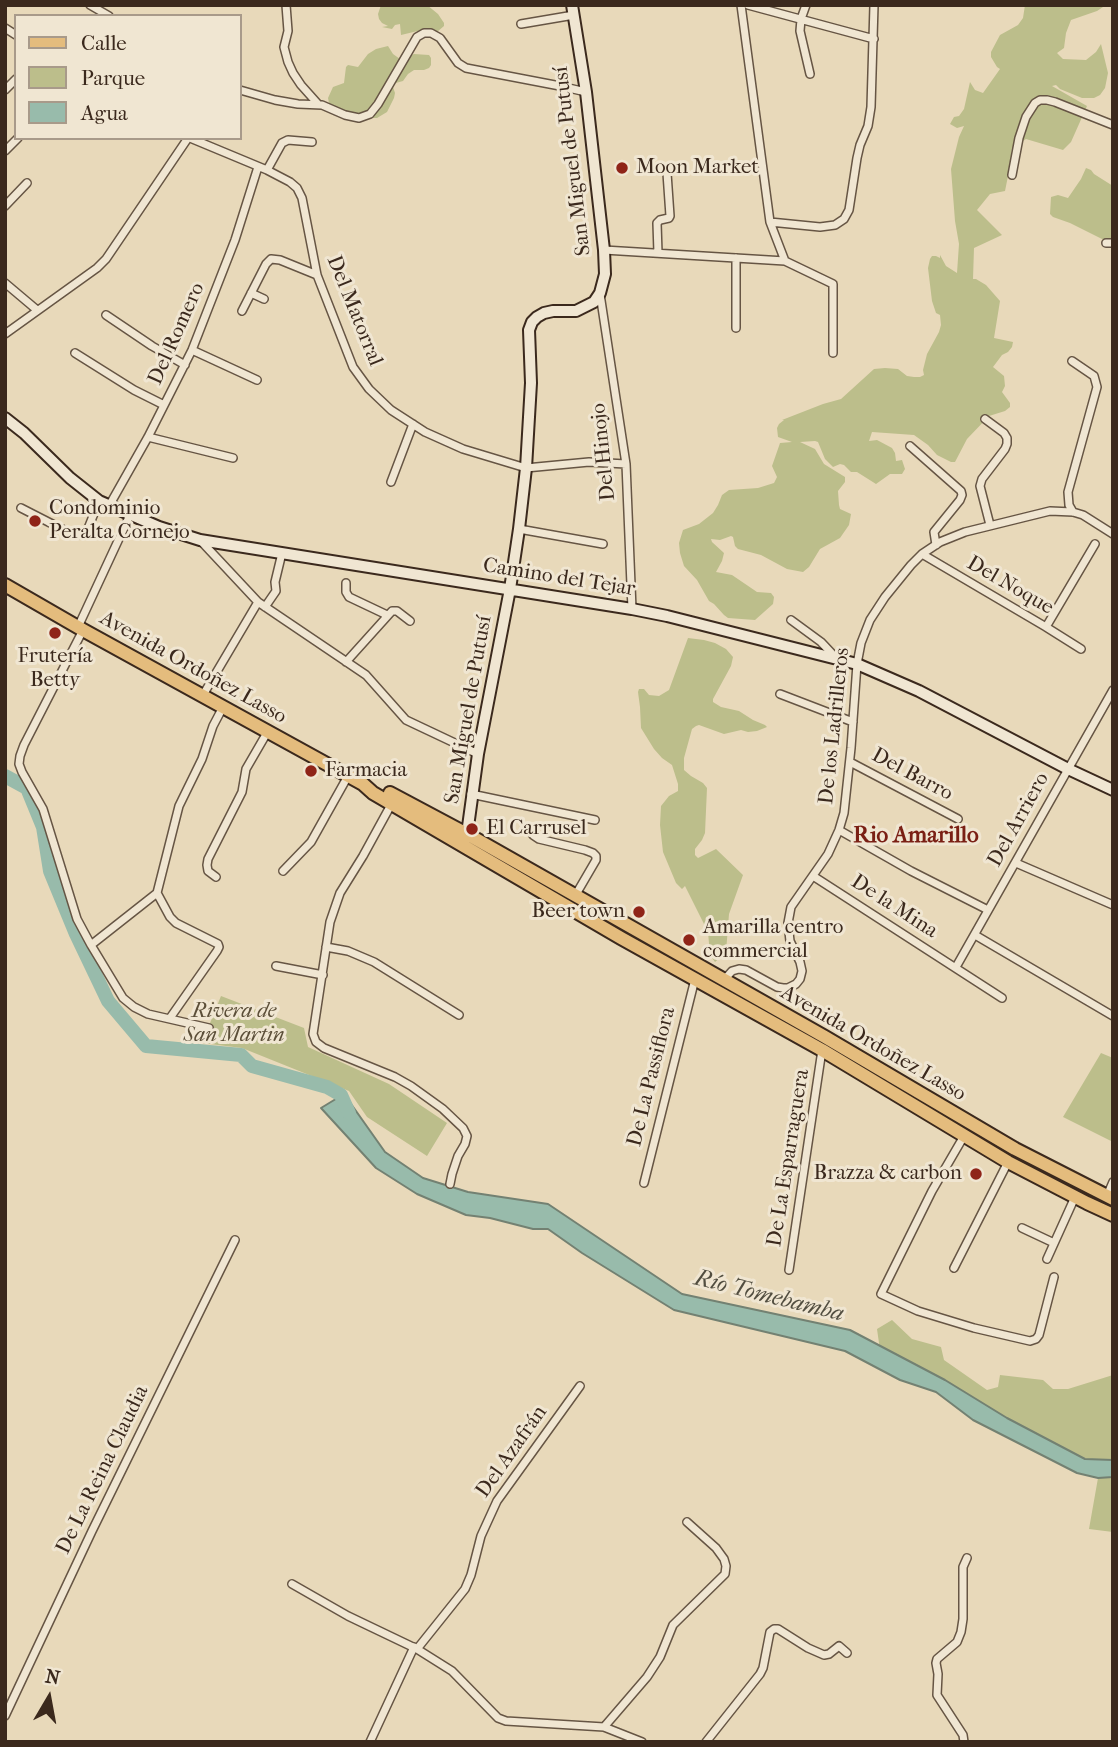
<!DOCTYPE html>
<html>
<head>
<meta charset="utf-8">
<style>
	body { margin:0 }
	#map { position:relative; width:1118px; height:1747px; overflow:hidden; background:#e8d9ba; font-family:"IM FELL French Canon",serif }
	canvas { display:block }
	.frame { position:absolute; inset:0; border:7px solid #3b291d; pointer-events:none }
	.legend { position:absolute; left:14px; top:14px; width:228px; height:126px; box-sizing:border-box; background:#f0e6d2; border:2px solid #a89a8a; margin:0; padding:9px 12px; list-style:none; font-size:21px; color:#3b291d }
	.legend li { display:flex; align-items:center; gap:14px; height:35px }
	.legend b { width:35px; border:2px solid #a89a8a }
	.north { position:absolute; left:14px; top:1663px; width:70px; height:70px; -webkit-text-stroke:5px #f0e6d2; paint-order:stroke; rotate:10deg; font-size:19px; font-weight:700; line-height:28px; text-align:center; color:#3b291d }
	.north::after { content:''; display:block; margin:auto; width:24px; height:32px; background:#3b291d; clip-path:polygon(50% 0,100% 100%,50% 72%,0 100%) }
</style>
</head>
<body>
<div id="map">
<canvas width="1118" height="1747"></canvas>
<div class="frame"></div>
<ul class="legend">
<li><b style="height:9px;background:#e4bc7d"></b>Calle</li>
<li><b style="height:19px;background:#bcbe8b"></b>Parque</li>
<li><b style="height:19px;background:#98bbab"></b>Agua</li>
</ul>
<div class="north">N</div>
</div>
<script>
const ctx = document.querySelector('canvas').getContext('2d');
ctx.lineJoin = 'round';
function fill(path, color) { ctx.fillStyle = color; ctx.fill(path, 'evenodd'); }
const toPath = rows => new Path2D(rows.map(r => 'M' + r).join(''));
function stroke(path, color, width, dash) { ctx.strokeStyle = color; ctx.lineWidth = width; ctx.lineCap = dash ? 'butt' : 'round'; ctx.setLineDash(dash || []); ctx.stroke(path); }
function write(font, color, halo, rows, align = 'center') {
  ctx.font = font + ' "IM FELL French Canon",serif'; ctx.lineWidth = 6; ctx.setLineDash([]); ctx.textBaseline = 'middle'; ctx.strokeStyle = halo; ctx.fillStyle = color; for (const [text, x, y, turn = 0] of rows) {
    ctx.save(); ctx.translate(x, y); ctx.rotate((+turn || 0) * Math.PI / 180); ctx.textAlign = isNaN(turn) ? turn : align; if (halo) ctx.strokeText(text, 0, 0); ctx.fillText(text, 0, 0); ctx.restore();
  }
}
fill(toPath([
	[381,5,427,5,438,14,444,23,444,26,437,32,426,29,401,35,400,24,395,25,392,29,382,27,388,26,382,23,379,19,378,14],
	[1025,5,1106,5,1097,11,1071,20,1066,33,1064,48,1057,53,1063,59,1086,60,1096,52,1101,44,1108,73,1105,88,1100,95,1094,98,1082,98,1060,89,1056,85,1052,86,1087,106,1071,142,1063,150,1026,139,1012,148,1008,176,1005,191,990,194,977,210,1002,235,974,248,973,279,976,279,986,285,1000,301,994,338,1013,342,1012,347,1008,352,1002,355,993,367,1004,376,1005,386,1002,392,1010,403,1010,407,1005,411,989,416,967,439,955,462,951,462,937,455,928,445,914,435,872,432,869,441,877,440,892,448,895,453,896,461,902,460,905,469,902,474,890,474,876,484,857,472,851,472,844,465,840,464,833,467,825,459,818,442,815,441,800,442,815,449,824,464,845,477,845,482,838,491,839,505,840,509,851,514,849,525,840,538,820,549,809,567,803,572,787,569,761,555,738,549,735,546,733,537,731,536,720,540,711,539,712,542,724,553,722,561,716,572,732,575,757,592,771,593,774,597,773,604,755,620,728,618,724,615,714,604,709,601,697,580,684,566,680,553,679,543,683,530,699,524,713,513,718,505,722,495,729,490,758,488,774,483,777,477,772,466,779,446,780,443,792,442,778,437,777,428,779,424,784,420,782,420,823,404,841,399,874,369,885,368,898,369,907,376,914,377,920,377,924,375,923,370,927,354,939,332,941,325,940,315,936,313,932,301,928,268,930,259,932,256,936,256,940,258,940,255,946,266,957,273,959,244,955,221,951,169,959,137,964,126,957,128,950,124,954,117,959,116,964,109,970,82,975,90,983,93,1000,69,997,67,991,57,991,52,1000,35,1018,25,1023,18],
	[388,46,393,54,400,59,404,59,414,54,429,55,431,58,431,65,429,68,424,70,414,70,408,74,403,81,392,84,395,93,394,98,387,112,377,118,369,118,352,114,325,103,329,103,328,98,333,87,344,83,346,67,348,65,358,67,368,54,376,49],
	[1086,168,1091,170,1094,174,1113,186,1113,242,1106,241,1070,223,1053,217,1050,214,1051,197,1058,195,1068,198,1081,179],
	[688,638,704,640,715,643,726,649,733,657,731,666,713,699,713,702,721,707,739,711,753,720,765,725,767,727,757,731,748,732,741,730,724,734,699,725,696,726,692,729,684,758,684,770,691,776,703,783,707,788,705,833,702,840,695,849,695,855,698,858,716,849,743,875,729,914,726,952,715,962,710,955,708,932,685,886,682,889,676,883,663,852,660,825,661,806,669,796,678,791,678,784,672,765,662,758,654,749,641,728,640,707,638,692,639,689,644,689,649,695,659,696,669,690],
	[221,996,304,1028,308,1047,389,1084,447,1123,427,1156,367,1117,349,1091,242,1048,202,1043],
	[1101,1053,1113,1058,1113,1142,1063,1117],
	[892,1320,912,1339,941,1347,944,1360,987,1390,998,1387,1000,1375,1043,1380,1053,1389,1068,1389,1113,1375,1113,1460,1086,1459,1003,1420,880,1350,877,1329],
	[1113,1477,1113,1532,1089,1529,1098,1478]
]), '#bcbe8b');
const water = toPath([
	[344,1094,385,1152,423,1178,468,1192,548,1204,682,1294,850,1330,945,1380,1007,1418,1085,1459,1113,1460,1113,1477,1098,1478,1077,1473,973,1420,936,1392,900,1380,845,1351,674,1310,582,1253,548,1229,533,1229,490,1218,466,1215,417,1194,376,1168,321,1108,344,1094]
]);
fill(water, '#98bbab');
stroke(water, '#738172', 2);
stroke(toPath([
	[5,776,27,788,43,827,50,871,76,934,108,1001,146,1046,241,1055,252,1066,327,1087,341,1095,349,1113]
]), '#98bbab', 14);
const street = toPath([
	[90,5,109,16],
	[286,5,288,31,284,47,288,62,293,73,301,85,318,104],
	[741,5,770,222],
	[748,5,874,39],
	[806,5,801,19,800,31,810,74],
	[521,24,574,15],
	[5,28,16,35],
	[5,90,16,79],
	[240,90,275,100,298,104,322,105,345,115,359,118,370,114,378,104,417,37,424,33,431,33,440,38,458,63,466,68,560,86,586,92],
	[190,138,267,170,290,182,297,188,302,198,317,275,353,367,369,389,391,410,425,432,463,449,526,468,589,462,626,464],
	[5,151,18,138],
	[267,170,282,143,288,140,312,142],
	[1012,175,1019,138,1026,117,1035,103,1040,100,1047,100,1055,102,1113,125],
	[5,206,27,183],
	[1106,243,1113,243],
	[604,250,785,261,833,284,833,353],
	[658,253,657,223,660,220,669,218,670,216,667,173],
	[785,261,770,222,820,227,835,225,844,219,849,210,857,158,860,145,868,126,871,107,874,5],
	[5,283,37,310],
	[251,293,264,299],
	[600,294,626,464,632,609],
	[242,311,266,264,271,259,280,260,317,275],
	[106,315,152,346,185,365],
	[736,328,736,258],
	[5,334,97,268,106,259,188,138],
	[192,350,257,380],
	[75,353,134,390,164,405],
	[1072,361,1094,376,1097,387,1068,492,1069,505,1073,512],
	[985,419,1004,433,1007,438,1007,444,1005,449,982,479,980,486,990,525],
	[148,437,233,458],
	[910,446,961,491,962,495,960,500,934,532,936,545],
	[391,482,413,424],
	[109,506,148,437,192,350,235,240,258,167],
	[21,508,64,530,77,535,84,535,87,531,99,501],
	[519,529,603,544],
	[200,540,258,602,366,675,406,720,478,754],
	[922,554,1046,627,1081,649],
	[346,583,346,592,349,597,387,615],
	[265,607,276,591,275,582,282,553],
	[791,620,821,642,837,659],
	[78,627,130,515],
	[1046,627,1095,544],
	[83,630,24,745,20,756,19,764,22,772,43,809,77,919,91,945,123,998,134,1007,148,1014,209,1028],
	[346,662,392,611,397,611,410,621],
	[780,694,853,722],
	[203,695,258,602],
	[850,762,958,819],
	[471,794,595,820],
	[392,803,363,856,340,893,330,922,313,1034,316,1042,324,1048,395,1077,411,1086,443,1109,463,1128,467,1136,465,1144,458,1156,452,1174,450,1184],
	[528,827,533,835,539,839,585,850,593,853,596,856,596,860,575,896],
	[839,830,911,871,988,910],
	[1016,863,1113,905],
	[283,871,311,842,348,776],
	[813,876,1002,998],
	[216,877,208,871,207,865,208,859,242,792,246,769,268,731],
	[157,893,179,806,202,759,213,726,223,707],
	[975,935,1113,1016],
	[91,945,157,893,170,917,176,923,218,944,219,947,217,951,170,1018],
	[326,947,348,951,374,962,459,1015],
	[276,966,323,975],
	[956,967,1113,690],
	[724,980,732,971,739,969,746,970,777,987,783,988,788,988,796,984,800,979,802,971,800,962,790,941,788,923,791,907,828,854,839,830,844,813,851,748,857,664,861,643,870,620,885,597,911,565,922,554,940,542,965,532,1050,511,1073,512,1083,515,1113,534],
	[964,1136,932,1191,881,1294,918,1311,974,1328,1030,1341,1036,1339,1039,1335,1054,1277],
	[644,1183,695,979],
	[1107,1196,1113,1182],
	[1022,1228,1054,1243],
	[1047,1259,1075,1197],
	[954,1268,1008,1162],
	[789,1270,822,1050],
	[292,1584,348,1616,417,1649,452,1671,498,1718,506,1721,604,1727,642,1742],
	[417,1649,465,1589,471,1575,481,1536,497,1501,580,1386],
	[5,1716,92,1531,235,1240],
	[604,1727,647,1677,660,1657,673,1625,725,1574,726,1566,724,1559,716,1548,687,1522],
	[370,1742,414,1647],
	[706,1742,760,1674,763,1668,770,1632,774,1629,778,1629,808,1648,824,1655,829,1654,839,1646,847,1653],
	[964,1742,963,1735,937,1695,938,1674,936,1663,937,1659,957,1642,961,1632,963,1619,963,1567,967,1558]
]);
const secondary = toPath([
	[5,418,24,433,70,478,99,501,159,527,200,540,632,609,667,616,857,664,919,691,1068,769,1113,790],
	[464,840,467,834,478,754,510,589,519,529,526,468,531,383,529,330,532,322,537,317,544,313,553,311,576,311,594,302,600,293,605,274,604,250,586,92,572,5]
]);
const primary = toPath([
	[5,585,83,630,363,784,373,793,621,938,822,1050,1008,1162,1087,1203,1113,1215],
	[390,793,467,834,825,1037,1015,1149,1113,1199]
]);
stroke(street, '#654', 10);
stroke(secondary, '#3b291d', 14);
stroke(primary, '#3b291d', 16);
stroke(street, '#f0e6d2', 7);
stroke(secondary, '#f0e6d2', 10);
stroke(primary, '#e4bc7d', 12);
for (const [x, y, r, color] of [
	[622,168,7,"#8f2418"],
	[35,521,7,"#8f2418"],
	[55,633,7,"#8f2418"],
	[311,771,7,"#8f2418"],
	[472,829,7,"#8f2418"],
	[639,912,7,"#8f2418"],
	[689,940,7,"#8f2418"],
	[976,1174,7,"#8f2418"]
]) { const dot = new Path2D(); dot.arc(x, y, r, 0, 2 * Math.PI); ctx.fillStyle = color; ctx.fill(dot); stroke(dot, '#f0e6d2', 2.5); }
write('21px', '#3b291d', '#f0e6d2', [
	["San Miguel de Putusí",573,161,-97],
	["Del Matorral",354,311,68],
	["Del Romero",177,334,-66],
	["Del Hinojo",604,452,-96],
	["Camino del Tejar",559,578,9],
	["Del Noque",1010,586,30],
	["Avenida Ordoñez Lasso",193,668,29],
	["San Miguel de Putusí",469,710,-80],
	["De los Ladrilleros",835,726,-84],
	["Del Barro",912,775,28],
	["Del Arriero",1019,820,-61],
	["De la Mina",894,907,33],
	["Avenida Ordoñez Lasso",873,1044,30],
	["De La Passiflora",652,1077,-76],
	["De La Esparraguera",789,1158,-81],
	["Del Azafrán",512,1452,-55],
	["De La Reina Claudia",103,1470,-64]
]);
write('21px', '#3b291d', '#f0e6d2', [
	["Moon Market",636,168],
	["Condominio",49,509],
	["Peralta Cornejo",49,533],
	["Frutería",55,657,"center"],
	["Betty",55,681,"center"],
	["Farmacia",325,771],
	["El Carrusel",486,829],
	["Beer town",625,912,"right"],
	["Amarilla centro",703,928],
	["commercial",703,952],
	["Brazza & carbon",962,1174,"right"]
], 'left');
write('italic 21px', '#5b4e38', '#f0e6d2', [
	["Rivera de",234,1012],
	["San Martin",234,1036]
]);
write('bold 23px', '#7a1f14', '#f0e6d2', [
	["Rio Amarillo",916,836]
]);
write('italic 23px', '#524e40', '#f0e6d2', [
	["Río Tomebamba",769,1297,14]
]);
</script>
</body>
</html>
